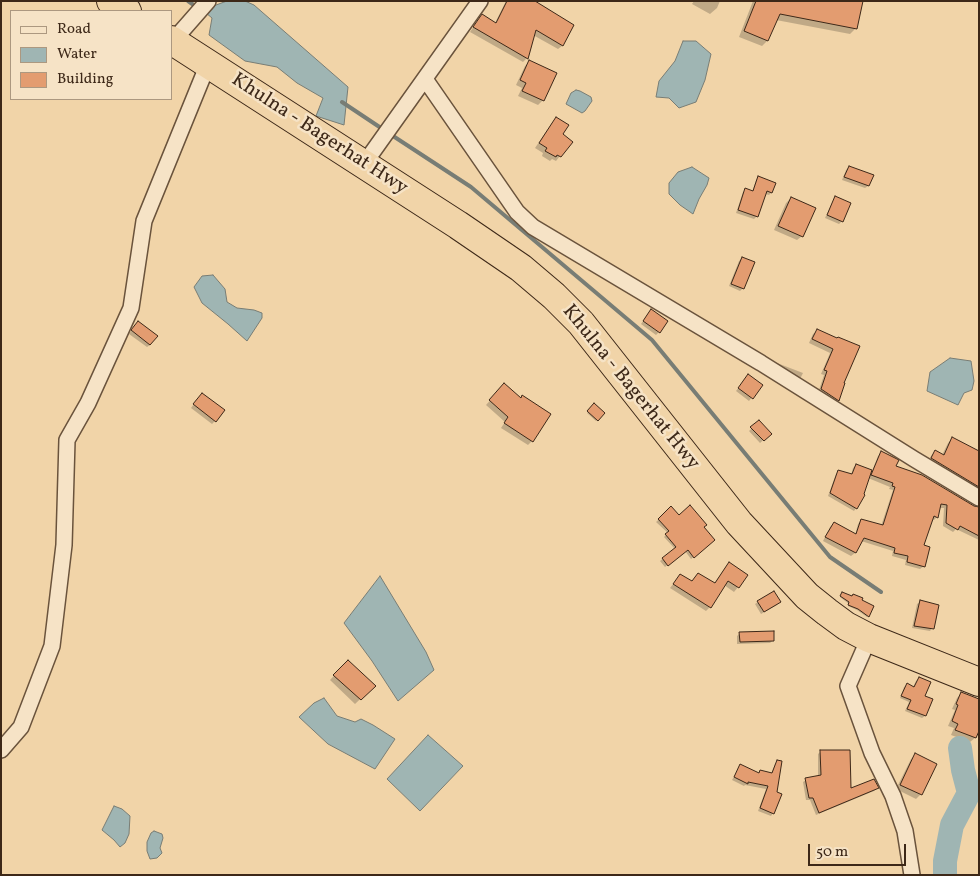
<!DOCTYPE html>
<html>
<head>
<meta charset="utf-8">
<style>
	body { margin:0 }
	#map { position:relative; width:980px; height:876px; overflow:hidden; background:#f1d4a8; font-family:Vollkorn,serif }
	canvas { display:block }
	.frame { position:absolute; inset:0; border:2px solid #3d2818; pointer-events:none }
	.legend { position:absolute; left:10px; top:10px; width:162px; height:90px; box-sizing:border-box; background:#f6e3c6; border:1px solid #ac9880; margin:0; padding:6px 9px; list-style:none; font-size:15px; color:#3d2818 }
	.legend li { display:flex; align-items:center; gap:10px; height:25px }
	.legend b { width:25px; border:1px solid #ac9880 }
	.scale { position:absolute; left:808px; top:844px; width:98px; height:22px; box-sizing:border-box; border:2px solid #3d2818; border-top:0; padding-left:6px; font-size:15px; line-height:18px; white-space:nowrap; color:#3d2818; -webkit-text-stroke:4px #f6e3c6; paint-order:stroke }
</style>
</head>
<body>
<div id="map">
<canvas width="980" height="876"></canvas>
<div class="frame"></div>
<ul class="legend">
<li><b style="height:6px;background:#f6e3c6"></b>Road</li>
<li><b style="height:14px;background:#9fb5b3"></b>Water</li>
<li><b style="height:14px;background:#e39c70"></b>Building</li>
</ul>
<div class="scale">50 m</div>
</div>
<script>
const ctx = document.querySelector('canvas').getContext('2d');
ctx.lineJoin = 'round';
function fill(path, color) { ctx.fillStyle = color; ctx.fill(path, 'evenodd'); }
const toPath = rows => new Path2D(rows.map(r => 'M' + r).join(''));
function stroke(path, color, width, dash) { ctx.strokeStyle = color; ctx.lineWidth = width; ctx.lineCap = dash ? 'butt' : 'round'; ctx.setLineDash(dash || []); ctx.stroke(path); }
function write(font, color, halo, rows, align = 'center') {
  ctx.font = font + ' Vollkorn,serif'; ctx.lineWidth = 5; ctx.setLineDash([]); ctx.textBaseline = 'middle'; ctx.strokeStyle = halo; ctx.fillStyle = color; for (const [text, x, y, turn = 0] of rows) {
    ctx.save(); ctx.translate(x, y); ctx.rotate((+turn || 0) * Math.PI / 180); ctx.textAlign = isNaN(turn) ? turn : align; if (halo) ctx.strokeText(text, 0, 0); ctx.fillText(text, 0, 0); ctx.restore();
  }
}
const water = toPath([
	[227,1,245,1,254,5,348,87,344,125,316,116,323,98,297,83,277,67,245,61,209,35,212,18,206,13,216,5,227,1],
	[683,41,696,41,711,54,705,80,696,102,679,108,669,98,656,97,659,81,675,61,683,41],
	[576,90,580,91,591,97,592,101,585,111,582,113,566,104,571,93,576,90],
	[692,167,709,178,707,185,699,199,693,214,680,205,669,194,669,183,678,172,692,167],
	[213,275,225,289,227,302,237,308,254,310,262,313,262,318,247,341,228,324,202,303,194,287,202,276,213,275],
	[950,358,971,361,974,381,972,390,964,393,958,405,927,391,930,372,950,358],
	[380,576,426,652,434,670,398,701,372,661,344,623,380,576],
	[324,698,337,716,355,722,361,719,373,725,395,739,375,769,328,744,299,717,314,703,324,698],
	[428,735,463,766,420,811,387,779,428,735],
	[114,806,122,809,130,816,129,834,125,843,120,847,114,840,102,830,114,806],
	[154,831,162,834,163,838,160,848,162,853,157,858,150,859,147,851,147,842,151,833,154,831]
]);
fill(water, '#9fb5b3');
stroke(water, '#787d75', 1);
fill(toPath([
	[506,1,533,1,572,25,562,46,558,49,533,35,527,58,523,62,470,32,479,19,495,23],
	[694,1,720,1,717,8,710,14,692,4],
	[753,1,862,1,856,28,850,34,776,20,767,41,762,46,739,37],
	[529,62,543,100,538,105,518,96,522,88,516,85,525,66],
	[552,123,562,135,571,142,556,161,552,159,550,161,542,156,543,153,535,148],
	[849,167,868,186,865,188,842,180,846,170],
	[758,177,771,193,769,195,765,194,757,216,754,219,736,213,743,192,746,190,752,192,756,180],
	[791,198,802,236,797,240,774,230,786,203],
	[835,198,842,221,839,224,825,218,833,201],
	[742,258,743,288,740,291,729,286,739,261],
	[648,314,659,332,656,335,641,324],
	[135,325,150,345,147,347,129,334],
	[817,331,837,339,842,384,838,400,835,404,818,393,824,375,821,374,830,353,809,343,813,334],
	[777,363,803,373,801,377,798,380,775,365],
	[746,378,762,385,749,401,736,391],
	[504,385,520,399,522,397,532,441,528,445,501,428,505,422,486,405],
	[199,397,215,421,212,424,191,408],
	[594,405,603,413,596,421,587,413],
	[759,421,770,434,760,443,749,431],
	[952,439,979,452,979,493,928,463,931,456,935,452,942,455,948,443],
	[881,453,895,467,979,517,979,540,956,529,953,532,943,526,944,508,939,508,937,517,934,520,932,519,923,546,924,566,920,569,905,565,906,560,892,556,893,551,861,541,855,553,851,556,823,541,830,527,834,523,855,535,858,524,861,520,881,526,893,490,889,489,890,487,868,478,856,508,854,511,828,496,836,474,839,471,851,475,853,468,856,465,872,471,878,456],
	[671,508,679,516,703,527,712,542,691,559,685,551,665,567,660,561,675,549,664,537,668,533,656,522],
	[729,563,747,576,734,592,724,585,710,607,706,611,670,588,680,575,691,582,698,574,714,584,725,568],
	[842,594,868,616,867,617,857,610,848,606,849,604,840,597],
	[758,602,779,602,777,605,761,614,755,604],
	[920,602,932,628,930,631,912,628,917,604],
	[740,633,773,640,770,643,737,644,737,636],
	[348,661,374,686,355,704,330,680],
	[919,678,924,697,931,700,925,716,922,718,905,711,909,702,900,698,904,687,907,685,913,687,916,681],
	[961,694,979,728,975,738,970,742,951,735,954,728,948,726,955,710,952,709,957,698],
	[821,751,850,790,877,788,874,791,816,815,810,800,806,800,803,782,806,780,818,777,818,754],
	[915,755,935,764,920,795,916,799,896,789,911,759],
	[778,761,773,813,771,816,758,811,766,789,745,785,744,786,732,780,738,769,740,766,758,774,760,771,771,774,775,764]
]), '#0003');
stroke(toPath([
	[188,1,198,8],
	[342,102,384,130],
	[390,134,471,187,652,340,830,557,881,592]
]), '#787d75', 4);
stroke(toPath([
	[945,875,945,861,952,825,969,793,963,770,960,748]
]), '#9fb5b3', 24);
const building = toPath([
	[507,1,535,1,574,25,563,46,536,30,528,59,473,27,482,14,496,23,507,1],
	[756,1,863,1,857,29,780,14,768,41,744,31,756,1],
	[529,60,557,73,544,101,522,91,526,83,520,80,529,60],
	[556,117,569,125,563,134,573,142,561,157,557,155,556,157,545,151,547,148,539,143,556,117],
	[849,166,874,175,869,186,844,177,849,166],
	[758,176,776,183,772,193,767,191,758,217,738,210,745,188,753,191,758,176],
	[835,196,851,203,843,222,827,215,835,196],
	[791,197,816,208,803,237,778,226,791,197],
	[742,257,755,262,744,289,731,284,742,257],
	[651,309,668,321,660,333,643,321,651,309],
	[138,321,158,336,150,345,131,330,138,321],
	[817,329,837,338,838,337,860,346,844,383,845,383,839,401,821,389,827,371,824,370,833,349,812,339,817,329],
	[748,374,763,385,753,399,738,388,748,374],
	[504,383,521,398,522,395,551,414,533,442,504,423,508,417,489,400,504,383],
	[202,393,225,410,216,422,193,404,202,393],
	[594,403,605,413,598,421,587,411,594,403],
	[759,420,772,434,764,441,750,427,759,420],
	[952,437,979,451,979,487,931,458,935,450,944,455,952,437],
	[881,451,899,460,896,466,922,475,974,506,979,507,979,536,960,526,958,530,946,523,947,505,941,504,938,518,934,516,924,545,930,547,925,567,907,562,908,556,894,553,895,548,864,538,856,553,825,537,834,522,856,534,861,519,883,525,895,487,892,486,893,483,871,475,881,451],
	[856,464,872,470,864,494,865,495,857,509,830,493,838,470,852,474,856,464],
	[690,505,707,525,704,527,715,540,694,558,688,550,668,566,662,558,676,547,665,534,669,531,658,519,671,506,679,515,690,505],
	[729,562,748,575,739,588,728,581,711,608,673,584,680,574,692,581,698,573,715,583,729,562],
	[774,591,781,602,764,612,757,601,774,591],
	[842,592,852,596,853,594,863,598,862,600,874,606,869,617,858,609,848,605,849,602,840,596,842,592],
	[920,600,939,605,934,629,914,626,920,600],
	[774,631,774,641,740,642,739,632,774,631],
	[348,660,376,686,361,700,333,675,348,660],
	[919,677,931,682,925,696,933,699,926,716,907,709,911,700,901,696,907,683,914,687,919,677],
	[961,692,979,699,979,731,976,738,955,730,958,724,952,721,958,705,956,704,961,692],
	[820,750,850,750,851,788,874,779,879,788,819,813,813,798,809,798,805,778,821,775,820,750],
	[915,753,937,764,922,795,900,785,915,753],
	[777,760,782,761,777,792,782,794,774,814,760,808,768,786,748,782,748,784,734,777,740,764,759,773,760,770,772,773,777,760]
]);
fill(building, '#e39c70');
stroke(building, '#3d2818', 1);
const street = toPath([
	[173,41,208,1],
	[425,79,517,212,533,227,761,363,914,459,979,498],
	[364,164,480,1],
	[869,638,848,686,872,753,893,796,905,831,912,875],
	[1,750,21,727,52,646,64,545,67,440,88,403,131,308,144,221,208,64]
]);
const highway = toPath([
	[111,1,127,11],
	[171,40,458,225,521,268,554,296,581,323,739,523,807,596,827,612,846,626,869,638,979,682]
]);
stroke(street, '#6a533c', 18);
stroke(highway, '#3d2818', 30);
stroke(street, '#f6e3c6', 15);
stroke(highway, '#f1d4a8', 28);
write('20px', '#3d2818', '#f6e3c6', [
	["Khulna - Bagerhat Hwy",319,135,33],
	["Khulna - Bagerhat Hwy",630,388,51]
]);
</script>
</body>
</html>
